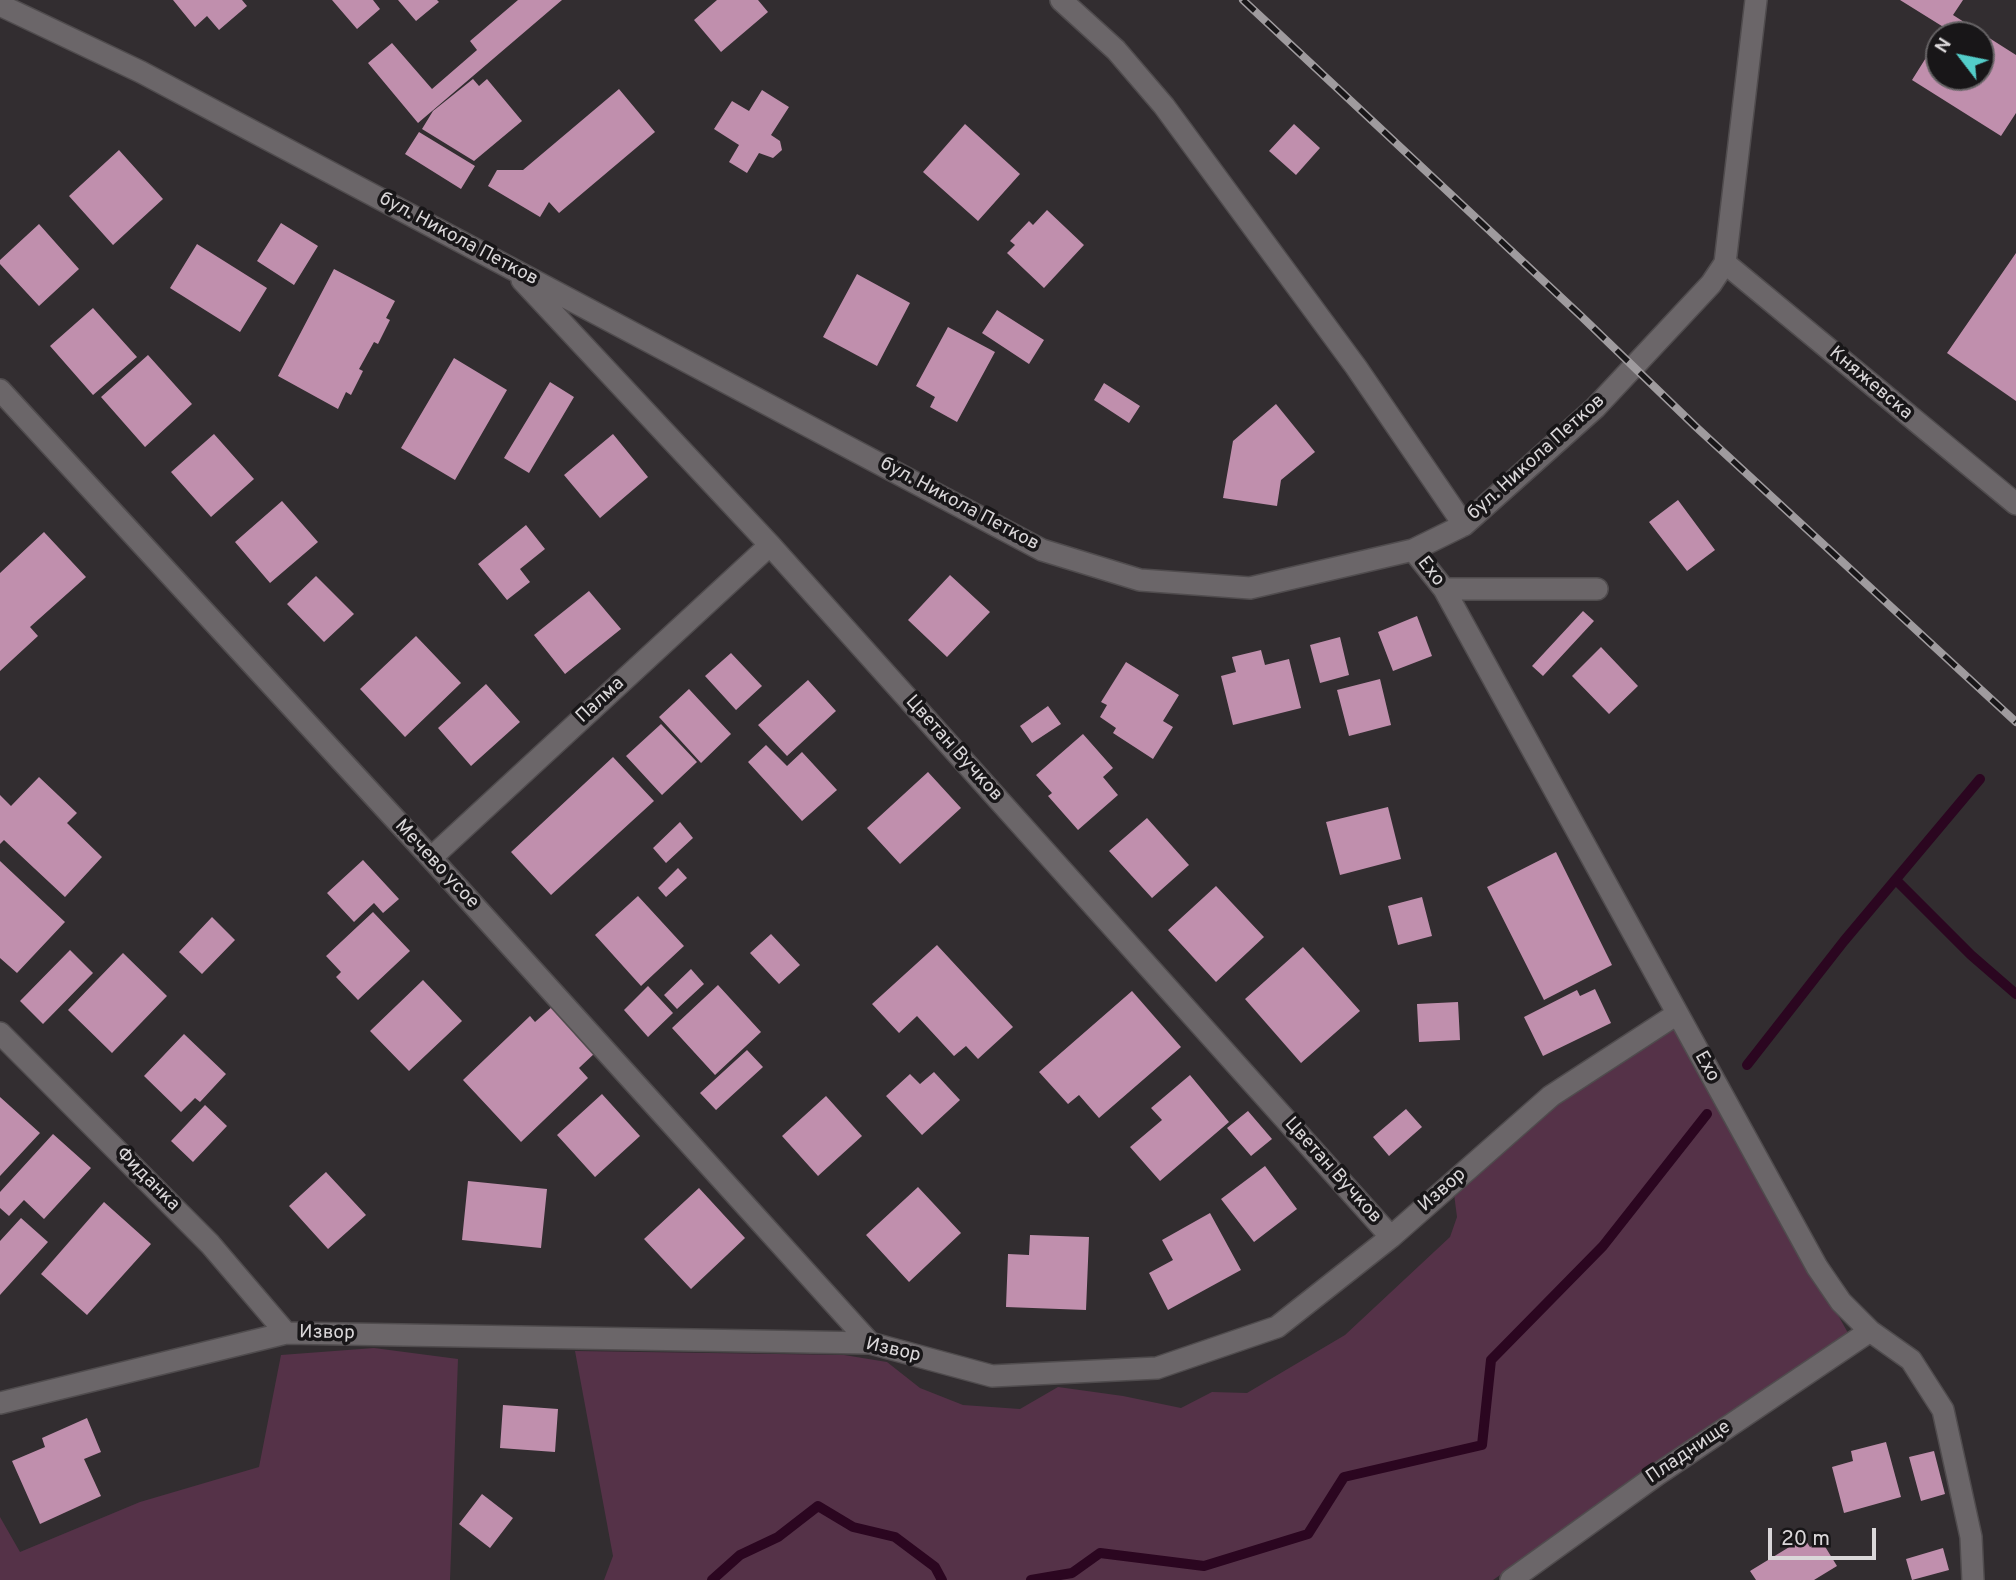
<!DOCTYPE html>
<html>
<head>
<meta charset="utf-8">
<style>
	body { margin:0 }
	#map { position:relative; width:2016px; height:1580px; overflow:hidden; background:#322d30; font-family:Overpass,sans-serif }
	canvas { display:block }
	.north { position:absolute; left:1925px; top:21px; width:70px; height:70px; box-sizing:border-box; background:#181618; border:2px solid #666365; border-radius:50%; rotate:302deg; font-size:19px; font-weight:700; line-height:28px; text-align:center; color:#dad7d9 }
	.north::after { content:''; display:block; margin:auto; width:24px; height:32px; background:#53cdc9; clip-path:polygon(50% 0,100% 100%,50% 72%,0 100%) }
	.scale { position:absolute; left:1768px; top:1528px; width:108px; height:32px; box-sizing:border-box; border:4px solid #dad7d9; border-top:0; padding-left:9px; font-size:21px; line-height:24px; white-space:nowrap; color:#dad7d9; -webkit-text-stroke:5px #181618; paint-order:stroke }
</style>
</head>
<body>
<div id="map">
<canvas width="2016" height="1580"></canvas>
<div class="north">N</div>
<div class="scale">20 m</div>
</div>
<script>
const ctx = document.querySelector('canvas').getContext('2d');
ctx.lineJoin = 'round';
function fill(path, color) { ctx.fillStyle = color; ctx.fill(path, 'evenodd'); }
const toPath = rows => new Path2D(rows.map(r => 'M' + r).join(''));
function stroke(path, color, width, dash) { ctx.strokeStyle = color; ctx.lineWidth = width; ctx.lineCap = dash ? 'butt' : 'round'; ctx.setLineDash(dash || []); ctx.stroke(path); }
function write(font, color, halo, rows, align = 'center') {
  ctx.font = font + ' Overpass,sans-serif'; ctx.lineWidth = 7; ctx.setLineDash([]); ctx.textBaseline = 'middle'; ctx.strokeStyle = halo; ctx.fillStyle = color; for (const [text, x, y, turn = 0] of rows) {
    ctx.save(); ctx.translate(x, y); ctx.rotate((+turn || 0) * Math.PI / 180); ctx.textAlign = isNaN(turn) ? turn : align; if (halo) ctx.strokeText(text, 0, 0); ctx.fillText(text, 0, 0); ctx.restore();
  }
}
fill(toPath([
	[1674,1020,1848,1333,1493,1580,604,1580,613,1556,575,1351,844,1355,887,1362,920,1388,963,1405,1020,1409,1058,1387,1123,1396,1181,1408,1212,1392,1247,1393,1345,1335,1450,1237,1457,1217,1453,1186,1554,1098],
	[374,1348,458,1359,450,1580,0,1580,0,1517,20,1552,140,1502,259,1467,281,1355]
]), '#553248');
stroke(toPath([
	[1896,880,1971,955,2016,994],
	[1747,1065,1844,941,1980,779],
	[712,1580,740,1555,778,1537,818,1506,853,1527,895,1537,935,1567,942,1580],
	[1031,1580,1072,1573,1100,1553,1204,1566,1308,1534,1344,1477,1482,1445,1491,1360,1603,1246,1707,1114]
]), '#2b0620', 10);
fill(toPath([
	[173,0,242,0,247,6,219,30,207,16,195,27],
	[332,0,373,0,380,9,357,29],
	[398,0,437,0,439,2,416,21],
	[518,0,562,0,418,123,368,63,392,43,432,89,477,50,470,41],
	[717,0,758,0,768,12,721,52,694,20],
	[1900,0,1963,0,1953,15,2016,55,2016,113,2001,136,1912,80,1939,37,1939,77,1981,77,1981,35,1940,35,1945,28],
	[473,79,479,86,487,79,522,121,474,161,422,129,433,111],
	[619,89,655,132,559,213,549,202,540,217,488,186,497,170,523,170],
	[762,90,789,107,771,135,780,141,782,150,773,158,759,153,747,173,729,162,739,145,714,129,732,101,749,111],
	[965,124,1020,174,978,221,923,172],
	[1294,124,1320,148,1296,175,1269,151],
	[419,132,475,166,461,189,405,154],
	[119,150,163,199,113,245,69,196],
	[1047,210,1084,245,1044,288,1007,253,1015,245,1010,241,1029,221,1033,225],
	[281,223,318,246,294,285,257,261],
	[39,224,79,269,39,306,0,264,0,260],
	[197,244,267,288,240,332,170,288],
	[2016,253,2016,401,1947,353],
	[334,269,395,301,386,318,390,320,378,344,374,342,359,369,363,371,351,395,346,392,338,409,278,376],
	[857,274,910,303,877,366,823,337],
	[93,308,137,357,93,395,50,346],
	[997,310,1044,340,1029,364,982,333],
	[948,327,995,352,957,422,930,407,935,397,916,386],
	[148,355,192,404,145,447,101,397],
	[454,358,507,390,455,480,401,448],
	[550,382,574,397,529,473,504,458],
	[1104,383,1140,406,1129,423,1094,400],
	[1276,404,1315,452,1281,480,1277,506,1223,498,1233,441],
	[214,434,254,479,211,517,171,472],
	[613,434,648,477,600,518,564,475],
	[1678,500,1715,550,1687,571,1649,522],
	[282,501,318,542,270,583,235,542],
	[526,525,545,549,520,569,530,582,507,600,478,564],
	[44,532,86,577,30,627,38,636,0,671,0,573],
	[950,575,990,612,947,657,908,620],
	[316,576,354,614,324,642,287,604],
	[589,591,621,629,565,674,534,635],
	[1583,611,1594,621,1543,676,1532,666],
	[1417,616,1432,656,1393,671,1378,632],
	[416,636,461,683,405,737,360,689],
	[1340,637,1349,675,1320,683,1310,645],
	[1601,647,1638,686,1609,714,1572,676],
	[1261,650,1265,665,1289,659,1301,708,1233,725,1221,676,1236,672,1232,657],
	[731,653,762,686,736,710,705,676],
	[1126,662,1179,695,1163,721,1173,727,1153,759,1113,733,1116,728,1100,717,1107,705,1101,702],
	[1380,679,1391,725,1349,736,1337,690],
	[808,680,836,711,787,756,758,725],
	[486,684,520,722,471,766,438,728],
	[689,689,731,734,701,763,659,717],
	[1048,706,1061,724,1032,743,1020,726],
	[661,724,697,762,662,795,626,756],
	[1083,734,1113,768,1103,777,1118,795,1078,830,1048,796,1052,793,1036,775],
	[766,745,787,766,802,752,837,790,802,821,748,762],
	[613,757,654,801,551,895,511,852],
	[928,772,961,808,900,864,867,828],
	[39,777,77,813,67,823,102,857,65,897,4,840,0,844,0,795,11,806],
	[1388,807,1401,859,1340,875,1326,822],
	[1147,818,1189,865,1152,898,1109,851],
	[680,822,693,838,666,863,653,848],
	[1556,852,1612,965,1544,1000,1487,887],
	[363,860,399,899,383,913,374,903,354,922,327,893],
	[0,861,65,922,17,973,0,958],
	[678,868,687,878,666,897,658,888],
	[1216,886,1264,937,1216,982,1168,930],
	[638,896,684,946,641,986,595,935],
	[1422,897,1432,936,1398,945,1388,906],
	[373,912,410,951,358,1000,336,977,341,972,326,956],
	[212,917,235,940,202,974,179,952],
	[771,934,800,965,779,984,750,953],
	[937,945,1013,1027,978,1059,966,1046,954,1056,917,1016,899,1033,872,1004],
	[1303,947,1360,1011,1301,1063,1245,999],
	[70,950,93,973,43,1024,20,1001],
	[123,953,167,996,112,1053,68,1010],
	[691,969,704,984,677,1009,664,995],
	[423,980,462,1021,409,1071,370,1031],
	[718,985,761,1032,715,1075,672,1028],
	[648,986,673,1013,648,1037,624,1010],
	[1595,989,1611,1023,1543,1056,1524,1017,1577,990,1580,996],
	[1132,991,1181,1047,1099,1118,1079,1095,1068,1104,1039,1072],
	[1458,1002,1460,1040,1419,1042,1417,1004],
	[553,1006,596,1052,579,1068,588,1078,521,1142,463,1080,530,1016,535,1022],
	[184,1034,226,1074,200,1102,195,1098,181,1112,144,1076],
	[747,1050,763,1067,716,1110,700,1093],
	[934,1072,960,1100,922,1135,886,1096,910,1074,920,1084],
	[1190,1075,1229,1122,1160,1181,1130,1147,1162,1120,1151,1108],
	[602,1094,640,1136,595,1177,557,1135],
	[826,1096,862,1136,818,1176,782,1136],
	[0,1097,40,1133,0,1176],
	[205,1105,227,1126,193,1162,171,1141],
	[1406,1109,1422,1127,1389,1156,1373,1137],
	[1248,1111,1272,1139,1251,1156,1227,1128],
	[53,1134,91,1168,44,1219,24,1200,9,1216,0,1208,0,1192],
	[1265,1166,1297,1209,1254,1242,1221,1199],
	[326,1172,366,1215,328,1249,289,1206],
	[468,1181,547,1189,541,1248,462,1240],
	[918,1187,961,1233,909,1282,866,1235],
	[699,1188,745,1238,691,1289,644,1239],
	[104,1202,151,1244,87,1315,41,1274],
	[1210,1213,1241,1270,1168,1310,1149,1273,1173,1260,1162,1240],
	[21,1218,48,1242,0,1295,0,1241],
	[1030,1235,1089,1237,1086,1310,1006,1307,1008,1254,1029,1255],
	[503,1405,558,1409,555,1452,500,1448],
	[87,1418,101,1452,84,1459,101,1496,40,1524,12,1461,45,1447,42,1438],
	[1886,1442,1901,1497,1844,1513,1832,1467,1853,1461,1851,1451],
	[1934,1451,1945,1494,1921,1501,1909,1457],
	[482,1494,513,1518,490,1548,459,1524],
	[1804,1538,1810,1547,1821,1540,1837,1566,1814,1580,1756,1580,1750,1571],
	[1943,1548,1949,1570,1912,1580,1906,1559]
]), '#c08fad');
const minor = toPath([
	[1061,0,1116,50,1164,106,1356,367,1464,525],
	[0,5,141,72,1042,550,1140,580,1250,588,1413,550,1464,525,1595,408,1711,284,1725,263,1756,0],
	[1725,263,2016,504],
	[522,280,770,545,1391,1237],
	[0,390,431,858,870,1343],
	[1413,550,1444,589,1817,1267,1841,1302,1870,1331,1911,1360,1943,1410,1971,1537,1973,1580],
	[1444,589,1597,589],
	[431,858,770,545],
	[0,1033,210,1244,286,1333],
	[0,1403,286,1333,870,1343,992,1376,1157,1368,1277,1327,1391,1237,1551,1096,1677,1014],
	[1511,1580,1658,1474,1870,1331]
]);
stroke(minor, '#504c4e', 24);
stroke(minor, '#6b6669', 21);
const rail = toPath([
	[1243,0,1582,317,1695,426,2016,722]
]);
stroke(rail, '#9f9b9e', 8);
stroke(rail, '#181618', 5, [16]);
write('19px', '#dad7d9', '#181618', [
	["бул. Никола Петков",458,240,28],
	["Княжевска",1870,384,40],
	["бул. Никола Петков",1537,458,-42],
	["бул. Никола Петков",959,505,28],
	["Ехо",1430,572,52],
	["Палма",601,701,-43],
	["Цветан Вучков",953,749,48],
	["Мечево усое",436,865,47],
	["Ехо",1706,1067,61],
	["Цветан Вучков",1332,1171,48],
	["Фиданка",147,1180,45],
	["Извор",1443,1191,-41],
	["Извор",327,1334,1],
	["Извор",893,1351,13],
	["Пладнище",1689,1453,-34]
]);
</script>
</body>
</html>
